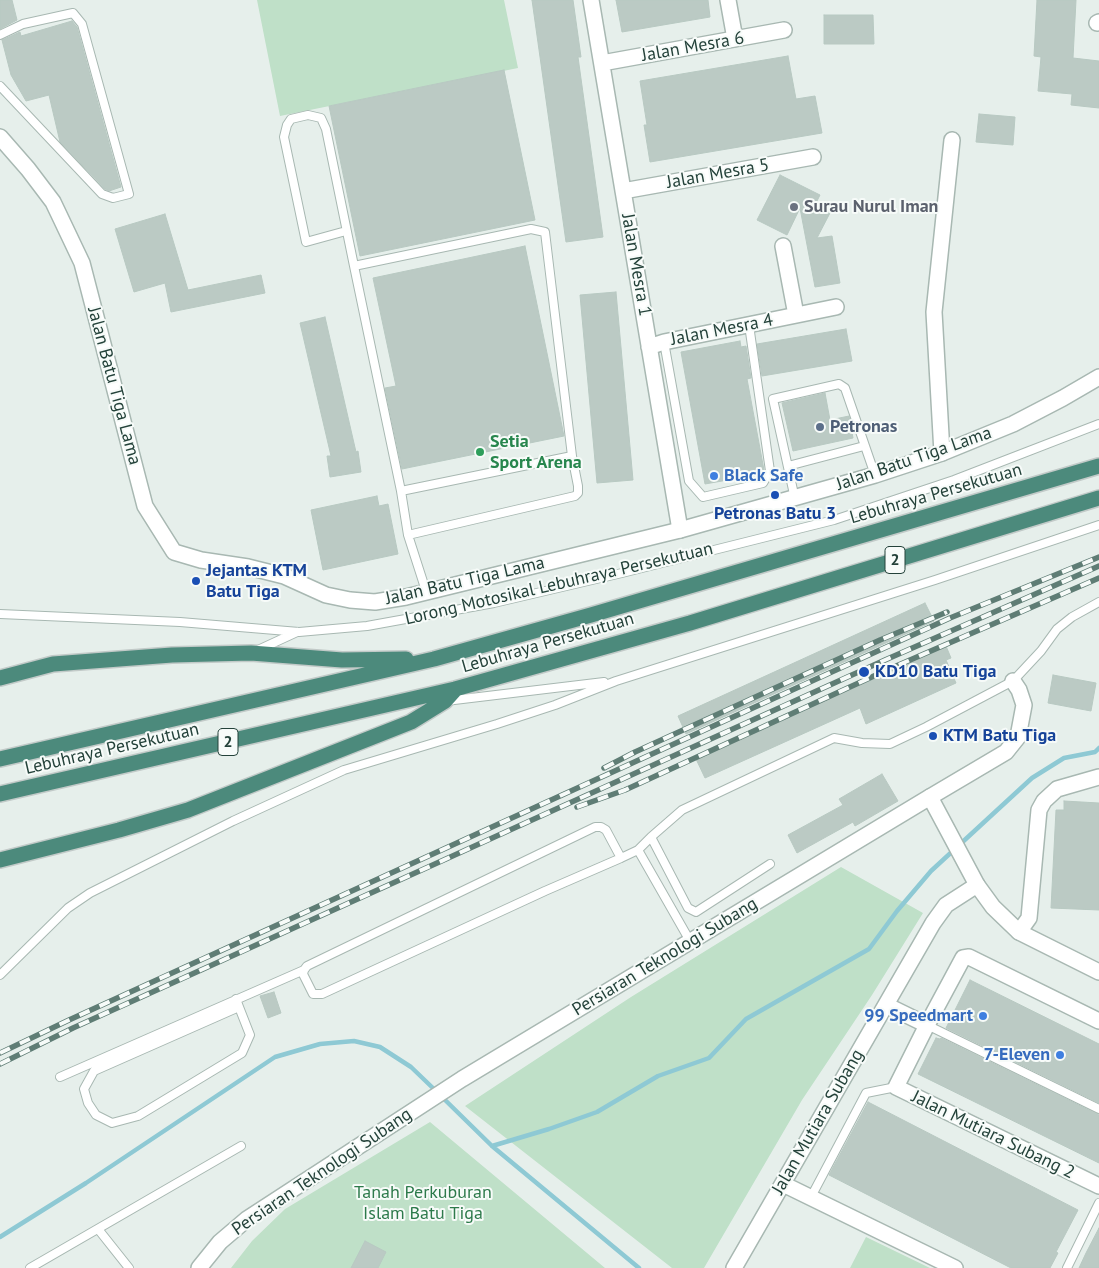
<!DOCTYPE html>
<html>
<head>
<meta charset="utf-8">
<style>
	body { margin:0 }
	canvas { display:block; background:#e6efeb }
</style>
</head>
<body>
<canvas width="1099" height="1268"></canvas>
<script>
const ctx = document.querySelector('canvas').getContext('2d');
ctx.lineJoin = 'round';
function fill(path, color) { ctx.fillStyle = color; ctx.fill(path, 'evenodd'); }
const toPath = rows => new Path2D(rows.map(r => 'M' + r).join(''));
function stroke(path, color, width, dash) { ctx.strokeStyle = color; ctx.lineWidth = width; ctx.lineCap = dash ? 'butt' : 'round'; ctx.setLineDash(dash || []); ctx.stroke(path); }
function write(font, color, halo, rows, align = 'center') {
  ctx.font = font + ' "PT Sans",sans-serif'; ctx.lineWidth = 4; ctx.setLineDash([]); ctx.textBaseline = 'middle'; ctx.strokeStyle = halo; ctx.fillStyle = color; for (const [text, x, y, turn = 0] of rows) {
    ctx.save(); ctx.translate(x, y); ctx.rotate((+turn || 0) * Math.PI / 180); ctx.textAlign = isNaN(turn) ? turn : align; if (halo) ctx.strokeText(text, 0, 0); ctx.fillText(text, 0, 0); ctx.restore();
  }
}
fill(toPath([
	[257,0,504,0,518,68,280,116],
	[841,867,923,913,872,995,802,1100,704,1268,672,1268,465,1106,631,997],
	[430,1122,605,1268,231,1268,252,1241,285,1209],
	[866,1237,930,1268,850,1268]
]), '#bfe0c8');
stroke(toPath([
	[442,1097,492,1146,639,1268],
	[492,1146,549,1129,597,1112,658,1076,709,1058,746,1019,869,949,897,911,931,871,1032,778,1064,758,1095,752,1099,748],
	[0,1237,86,1183,275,1057,320,1044,354,1041,380,1047,411,1067,436,1091]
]), '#8ec9d4', 4.5);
const building = toPath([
	[0,0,12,0,17,20,0,29,0,0],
	[532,0,573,0,581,57,578,57,603,237,566,242,532,0],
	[616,0,708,0,710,17,622,32,616,0],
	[1037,0,1076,0,1073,58,1099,61,1099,108,1071,105,1072,94,1038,91,1041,57,1034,56,1037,0],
	[824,15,873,15,874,44,824,44,824,15],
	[72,21,77,27,121,187,109,191,105,189,60,142,49,95,26,101,11,75,2,40,20,32,21,36,72,21],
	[788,56,796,99,815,96,822,133,650,162,644,125,647,125,640,81,788,56],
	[504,70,535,220,360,256,329,106,504,70],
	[979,114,1015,117,1013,145,976,142,979,114],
	[780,175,820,195,816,203,831,211,817,238,832,236,840,283,815,287,800,208,787,235,757,220,780,175],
	[165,214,188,290,261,275,265,293,171,312,165,283,134,292,115,229,165,214],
	[525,246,564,436,402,469,385,388,396,386,373,278,525,246],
	[616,292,633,480,597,483,580,295,616,292],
	[325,317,356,452,358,451,361,472,330,477,327,456,331,456,300,323,325,317],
	[846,329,852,361,762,376,757,344,846,329],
	[740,341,741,347,746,346,751,378,747,379,764,470,762,474,705,484,681,352,740,341],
	[825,393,830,420,849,416,853,438,793,451,782,403,825,393],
	[377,496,379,506,388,504,398,554,323,570,311,510,377,496],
	[925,603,934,621,686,734,678,716,925,603],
	[946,646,951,658,946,660,956,683,866,724,860,708,705,778,696,759,946,646],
	[1053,675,1096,683,1091,711,1048,703,1053,675],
	[882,774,898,801,855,826,853,822,797,853,788,835,843,805,839,799,882,774],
	[1064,801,1099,803,1099,910,1051,908,1056,810,1064,810,1064,801],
	[970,980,1099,1044,1099,1103,946,1028,970,980],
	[274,992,281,1013,268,1018,260,996,274,992],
	[936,1038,940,1039,941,1038,1099,1115,1099,1163,918,1074,936,1038],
	[868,1102,1078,1210,1056,1252,1058,1253,1050,1268,1011,1268,829,1175,868,1102],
	[1099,1228,1099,1268,1079,1268,1086,1253,1099,1228],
	[365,1241,386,1252,378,1268,351,1268,365,1241]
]);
fill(building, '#bbcac4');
stroke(building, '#b8c9c2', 1);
const service = toPath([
	[0,35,23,24,73,13,82,24,129,194,113,198,102,194,0,86],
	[346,231,306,242,284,137,287,125,291,119,308,115,321,118,326,129,354,266],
	[664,342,689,481,703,497,763,483,770,471,749,325],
	[788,466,864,446],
	[401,491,572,456,545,232,531,229,354,266,401,491,408,535,426,591],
	[795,499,773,399,839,384,845,388,875,475],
	[408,535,575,496,578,493,578,486,572,456],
	[0,614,180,622,299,632,367,626,494,603,622,573,834,520,954,480,1099,424],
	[258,650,297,632],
	[446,701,604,682],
	[651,837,688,908,696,912,770,864],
	[621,858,606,830,601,827,595,827,307,966,304,970,303,974,313,994,322,994,545,891,621,858,638,850],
	[690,941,638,850,651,837,682,810,834,738,862,743,890,744,926,727,1013,681,1041,651,1057,629,1072,617,1099,602],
	[0,975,68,908,90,893,233,821,344,770,497,724,555,705,616,681,935,580,1099,525],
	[236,999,239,1007,250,1035,242,1053,138,1116,112,1123,96,1115,88,1103,84,1089,94,1071,239,1007],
	[927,1025,1099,1109],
	[60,1077,304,970],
	[811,1197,866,1093,896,1087],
	[98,1229,129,1268],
	[30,1268,241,1146],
	[1067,1268,1099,1203]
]);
const minor = toPath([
	[591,0,680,530],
	[728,0,735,39],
	[1097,23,1099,22],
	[602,63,784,30],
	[623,191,813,157],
	[783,246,796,315],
	[649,347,664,342,836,307],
	[942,453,934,312,952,140],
	[930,797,1006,752,1018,737,1024,705,1019,690,1013,681],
	[1019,932,1029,918,1039,810,1044,801,1057,789,1099,777],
	[886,1005,927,1025],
	[1099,1021,969,957,963,958,927,1025,896,1087,1099,1186],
	[783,1184,955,1268],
	[734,1268,933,923,946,905,977,885]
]);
const tertiary = toPath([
	[0,137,28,169,53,202,82,263,145,506,174,552,201,560,248,567,284,576,326,595,350,600,375,602,406,597,680,530,875,475,942,453,1013,424,1063,398,1099,377],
	[199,1268,220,1242,247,1219,462,1079,930,797,977,885,993,907,1019,932,1099,972]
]);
const trunk = toPath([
	[0,678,53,664,172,655,251,653,342,660,406,659],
	[0,759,434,659,591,615,1099,466],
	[0,794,455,689,690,623,1099,498],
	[0,860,119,830,188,810,411,722,445,701,454,691]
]);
stroke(service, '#a8b8b2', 10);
stroke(minor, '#a8b8b2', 18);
stroke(tertiary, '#a8b8b2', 18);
stroke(trunk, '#c2cac8', 18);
stroke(service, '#fff', 8);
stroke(minor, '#fff', 15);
stroke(tertiary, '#fff', 15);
stroke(trunk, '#4c8a7c', 15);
const rail = toPath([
	[604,768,635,752,880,640,947,612],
	[577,807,625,790,887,670,1099,578],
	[0,1053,69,1020,950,618,1099,557],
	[0,1064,73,1028,885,660,1099,566]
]);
stroke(rail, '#5f7d75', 5.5);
stroke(rail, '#f7fbf9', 4, [11]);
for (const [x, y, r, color] of [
	[794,207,5,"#6b7280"],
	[820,427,5,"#5c6f8a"],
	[480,452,5,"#2e9e5b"],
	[714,476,5,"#3f7fe0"],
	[775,495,5,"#1a4fb4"],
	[196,581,5,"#1a4fb4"],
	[864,672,6,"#1a4fb4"],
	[933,736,5,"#1a4fb4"],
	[983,1016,5,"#3f7fe0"],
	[1060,1055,5,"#3f7fe0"]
]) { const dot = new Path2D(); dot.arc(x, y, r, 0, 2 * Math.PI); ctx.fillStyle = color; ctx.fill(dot); stroke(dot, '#f7fbf9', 2); }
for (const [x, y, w] of [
	[895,560,20],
	[228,742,20]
]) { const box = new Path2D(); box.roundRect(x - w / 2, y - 13.5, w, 27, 4); ctx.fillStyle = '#f7fbf9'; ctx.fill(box); stroke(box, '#24423a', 1); }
write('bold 16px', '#24423a', null, [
	["2",895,560],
	["2",228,742]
]);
write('18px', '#24423a', '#f7fbf9', [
	["Jalan Mesra 6",693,47,-10],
	["Jalan Mesra 5",718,174,-10],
	["Jalan Mesra 1",636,265,80],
	["Jalan Mesra 4",722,330,-11],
	["Jalan Batu Tiga Lama",114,386,75],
	["Jalan Batu Tiga Lama",914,459,-19],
	["Lebuhraya Persekutuan",936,494,-16],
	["Jalan Batu Tiga Lama",465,581,-13],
	["Lorong Motosikal Lebuhraya Persekutuan",559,584,-13],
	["Lebuhraya Persekutuan",548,643,-16],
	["Lebuhraya Persekutuan",112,749,-13],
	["Persiaran Teknologi Subang",665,957,-31],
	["Jalan Mutiara Subang",818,1122,-60],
	["Jalan Mutiara Subang 2",993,1135,26],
	["Persiaran Teknologi Subang",322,1172,-34]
]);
write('bold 18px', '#5b616d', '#f7fbf9', [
	["Surau Nurul Iman",804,207]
], 'left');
write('bold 18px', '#4e5e75', '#f7fbf9', [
	["Petronas",830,427]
], 'left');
write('bold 18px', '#27864d', '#f7fbf9', [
	["Setia",490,442],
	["Sport Arena",490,463]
], 'left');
write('bold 18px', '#366cbe', '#f7fbf9', [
	["Black Safe",724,476,"left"],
	["99 Speedmart",973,1016],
	["7-Eleven",1050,1055]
], 'right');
write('bold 18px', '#164399', '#f7fbf9', [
	["Petronas Batu 3",775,514,"center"],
	["Jejantas KTM",206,571],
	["Batu Tiga",206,592],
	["KD10 Batu Tiga",875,672],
	["KTM Batu Tiga",943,736]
], 'left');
write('18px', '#2d7a4b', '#f7fbf9', [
	["Tanah Perkuburan",423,1193],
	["Islam Batu Tiga",423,1214]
]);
</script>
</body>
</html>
